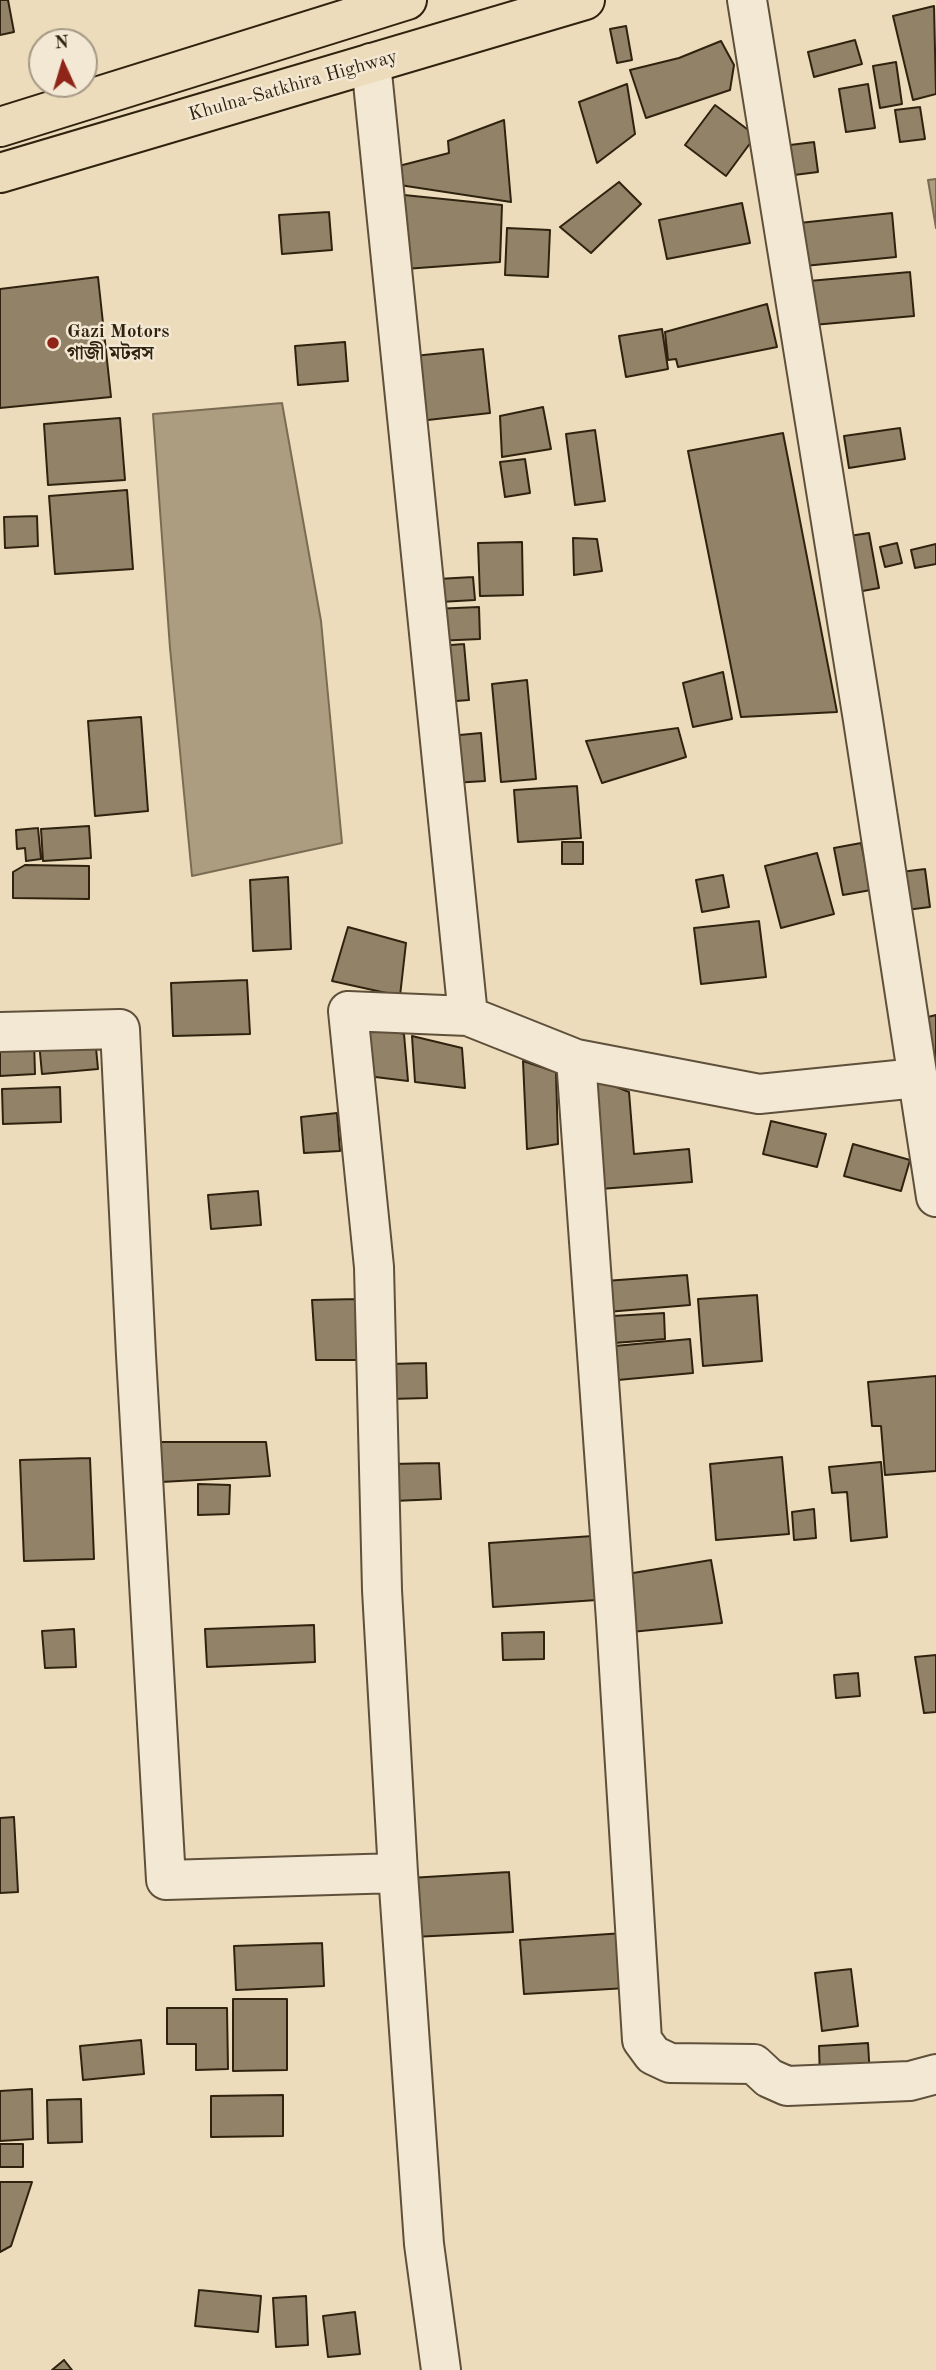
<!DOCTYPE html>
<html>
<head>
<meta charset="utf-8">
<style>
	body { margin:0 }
	#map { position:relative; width:936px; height:2370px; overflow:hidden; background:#eddcbb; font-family:"Old Standard TT",serif }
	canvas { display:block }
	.north { position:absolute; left:28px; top:28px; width:70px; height:70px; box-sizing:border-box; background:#f3e8d3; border:2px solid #a59985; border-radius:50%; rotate:356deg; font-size:19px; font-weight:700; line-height:28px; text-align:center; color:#2f220f }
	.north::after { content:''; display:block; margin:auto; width:24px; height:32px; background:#8f2418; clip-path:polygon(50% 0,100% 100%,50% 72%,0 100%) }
</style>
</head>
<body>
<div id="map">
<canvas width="936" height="2370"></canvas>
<div class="north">N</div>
</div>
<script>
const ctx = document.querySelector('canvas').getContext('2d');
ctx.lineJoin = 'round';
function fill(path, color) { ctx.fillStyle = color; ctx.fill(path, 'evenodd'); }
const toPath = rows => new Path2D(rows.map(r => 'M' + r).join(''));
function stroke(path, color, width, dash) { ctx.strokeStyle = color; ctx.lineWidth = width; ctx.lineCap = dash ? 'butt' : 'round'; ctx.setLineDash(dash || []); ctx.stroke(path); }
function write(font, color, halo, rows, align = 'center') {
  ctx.font = font + ' "Old Standard TT","Noto Serif Bengali",serif'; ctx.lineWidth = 5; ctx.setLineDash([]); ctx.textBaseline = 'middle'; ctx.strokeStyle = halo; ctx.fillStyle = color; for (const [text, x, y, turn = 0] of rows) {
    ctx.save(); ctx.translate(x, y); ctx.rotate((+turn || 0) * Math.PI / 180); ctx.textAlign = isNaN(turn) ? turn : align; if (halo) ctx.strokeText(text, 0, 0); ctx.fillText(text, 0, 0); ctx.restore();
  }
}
const water = toPath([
	[936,179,936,228,928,180,936,179],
	[282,403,321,621,342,843,192,876,170,648,153,414,282,403]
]);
fill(water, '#ac9d81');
stroke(water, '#7a6c53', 2);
const building = toPath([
	[0,0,8,0,14,32,0,35,0,0],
	[934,6,936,94,913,100,893,16,934,6],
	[626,26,632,60,617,63,610,29,626,26],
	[855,40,862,64,814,77,808,52,855,40],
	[721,41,734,65,730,90,646,118,630,70,679,58,721,41],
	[896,62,902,104,880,108,873,66,896,62],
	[627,84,635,134,597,163,579,102,627,84],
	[868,84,875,128,846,132,839,89,868,84],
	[715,105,747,129,754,138,726,176,685,145,715,105],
	[920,107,925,139,900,142,895,110,920,107],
	[504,120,511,202,393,184,395,167,449,153,448,141,504,120],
	[814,142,818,172,786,176,782,146,814,142],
	[619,182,641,204,591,253,560,227,619,182],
	[404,195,502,205,500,262,405,269,404,195],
	[742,203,750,243,667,259,659,220,742,203],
	[329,212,332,250,282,254,279,215,329,212],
	[892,213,896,257,794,267,790,224,892,213],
	[507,228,550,230,548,277,505,275,507,228],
	[910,272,914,316,813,325,809,281,910,272],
	[98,277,111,397,0,408,0,289,98,277],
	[767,304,777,347,678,367,676,359,668,360,665,332,767,304],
	[662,329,668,369,626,377,619,336,662,329],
	[345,342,348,381,298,385,295,346,345,342],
	[483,349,490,413,410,422,404,357,483,349],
	[543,407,551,449,502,457,500,416,543,407],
	[120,418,125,480,48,485,44,424,120,418],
	[900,428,905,459,849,468,844,436,900,428],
	[595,430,605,501,575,505,566,434,595,430],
	[783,433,837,712,741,717,688,451,783,433],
	[525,459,530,493,505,497,500,462,525,459],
	[127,490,133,569,55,574,49,496,127,490],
	[37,516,38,546,5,548,4,517,37,516],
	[869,533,879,588,846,594,836,538,869,533],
	[573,538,597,539,602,571,574,575,573,538],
	[522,542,523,595,480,596,478,543,522,542],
	[897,543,902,563,885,567,880,547,897,543],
	[936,544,936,564,915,568,911,550,936,544],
	[473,577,475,600,440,602,438,579,473,577],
	[479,607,480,639,435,641,433,609,479,607],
	[464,644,469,700,443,702,438,646,464,644],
	[723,672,732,719,693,727,683,683,723,672],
	[527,680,536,779,501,782,492,684,527,680],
	[141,717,148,811,95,816,88,721,141,717],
	[678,728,686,757,602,783,586,741,678,728],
	[481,733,485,781,453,783,449,736,481,733],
	[577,786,581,838,518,842,514,790,577,786],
	[89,826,91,858,43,861,41,829,89,826],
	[38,828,41,859,26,861,25,848,17,849,16,830,38,828],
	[562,842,583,842,583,864,562,864,562,842],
	[861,843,871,890,843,895,834,848,861,843],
	[817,853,834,914,781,928,765,866,817,853],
	[25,865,89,866,89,899,13,898,13,872,25,865],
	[925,869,930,907,906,910,901,872,925,869],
	[723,875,729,907,702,912,696,880,723,875],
	[288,877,291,949,253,951,250,880,288,877],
	[759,921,766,977,701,984,694,928,759,921],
	[348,927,406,943,400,996,332,981,348,927],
	[247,980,250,1034,173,1036,171,983,247,980],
	[936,1015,936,1075,924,1018,936,1015],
	[363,1023,404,1034,408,1081,367,1076,363,1023],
	[412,1036,462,1048,465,1088,415,1082,412,1036],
	[95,1037,98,1069,42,1074,39,1042,95,1037],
	[34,1040,35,1074,0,1076,0,1042,34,1040],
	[523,1061,556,1072,558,1144,527,1149,523,1061],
	[590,1076,629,1092,634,1154,689,1149,692,1182,600,1189,590,1076],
	[60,1087,61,1122,3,1124,2,1089,60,1087],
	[337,1113,340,1151,304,1153,301,1117,337,1113],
	[771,1121,826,1134,817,1167,763,1154,771,1121],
	[853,1144,910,1160,901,1191,844,1176,853,1144],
	[258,1191,261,1225,211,1229,208,1195,258,1191],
	[687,1275,690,1305,607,1312,605,1281,687,1275],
	[757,1295,762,1361,703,1366,698,1299,757,1295],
	[359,1299,364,1360,316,1360,312,1300,359,1299],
	[664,1313,665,1339,614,1343,613,1316,664,1313],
	[690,1339,693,1373,607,1381,604,1347,690,1339],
	[426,1363,427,1398,390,1399,389,1364,426,1363],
	[936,1376,936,1471,885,1475,881,1426,872,1426,868,1382,936,1376],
	[158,1442,266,1442,270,1476,161,1482,158,1442],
	[782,1457,789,1534,716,1540,710,1464,782,1457],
	[90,1458,94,1559,24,1561,20,1460,90,1458],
	[881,1462,887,1537,851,1541,847,1492,832,1493,829,1467,881,1462],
	[439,1463,441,1499,393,1501,391,1464,439,1463],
	[198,1484,230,1485,229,1514,198,1515,198,1484],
	[814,1509,816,1538,794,1540,792,1512,814,1509],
	[593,1536,597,1600,493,1607,489,1543,593,1536],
	[711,1560,722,1623,631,1632,627,1574,711,1560],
	[314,1625,315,1662,207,1667,205,1629,314,1625],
	[74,1629,76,1667,45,1668,42,1631,74,1629],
	[544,1632,544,1659,503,1660,502,1633,544,1632],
	[936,1655,936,1712,924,1713,915,1657,936,1655],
	[858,1673,860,1696,836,1698,834,1675,858,1673],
	[14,1817,18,1892,0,1893,0,1818,14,1817],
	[509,1872,513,1932,413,1937,410,1878,509,1872],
	[624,1933,627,1988,524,1994,520,1940,624,1933],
	[322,1943,324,1986,236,1990,234,1946,322,1943],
	[851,1969,858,2026,822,2031,815,1973,851,1969],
	[233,1999,287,1999,287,2070,233,2071,233,1999],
	[167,2008,227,2008,228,2069,196,2070,196,2044,167,2044,167,2008],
	[141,2040,144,2074,83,2080,80,2046,141,2040],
	[868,2043,870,2077,820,2079,819,2046,868,2043],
	[32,2089,33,2139,0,2141,0,2091,32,2089],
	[283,2095,283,2136,211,2137,211,2096,283,2095],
	[81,2099,82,2142,48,2143,47,2100,81,2099],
	[0,2144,23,2144,23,2167,0,2167,0,2144],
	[0,2182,32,2182,11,2246,0,2252,0,2182],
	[199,2290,261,2296,258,2332,195,2326,199,2290],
	[306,2296,308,2345,276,2347,273,2298,306,2296],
	[355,2312,360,2354,328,2357,323,2316,355,2312],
	[64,2360,72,2370,52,2370,64,2360]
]);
fill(building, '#928368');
stroke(building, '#2f220f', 2);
const minor = toPath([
	[747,0,863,720,936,1197],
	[371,63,468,1016,576,1059,759,1094,917,1078],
	[0,1032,120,1029,136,1355,166,1880,398,1873],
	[576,1059,616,1620,642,2040,653,2055,670,2063,754,2064,769,2078,787,2086,910,2081,936,2074],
	[441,2370,424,2244,398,1873,382,1590,374,1267,348,1011,468,1016]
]);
const highway = toPath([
	[0,127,407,0],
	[0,173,585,0]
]);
stroke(minor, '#5e503a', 42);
stroke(highway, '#2f220f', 42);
stroke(minor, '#f3e8d3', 38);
stroke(highway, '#eddcbb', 38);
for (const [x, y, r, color] of [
	[53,343,7,"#8f2418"]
]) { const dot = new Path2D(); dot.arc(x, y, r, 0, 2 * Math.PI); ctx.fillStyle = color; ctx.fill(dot); stroke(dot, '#f3e8d3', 2.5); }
write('19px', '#2f220f', '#f3e8d3', [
	["Khulna-Satkhira Highway",293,86,-16]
]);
write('bold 19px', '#2f220f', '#f3e8d3', [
	["Gazi Motors",67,332],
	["গাজী মটরস",67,354]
], 'left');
</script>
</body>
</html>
